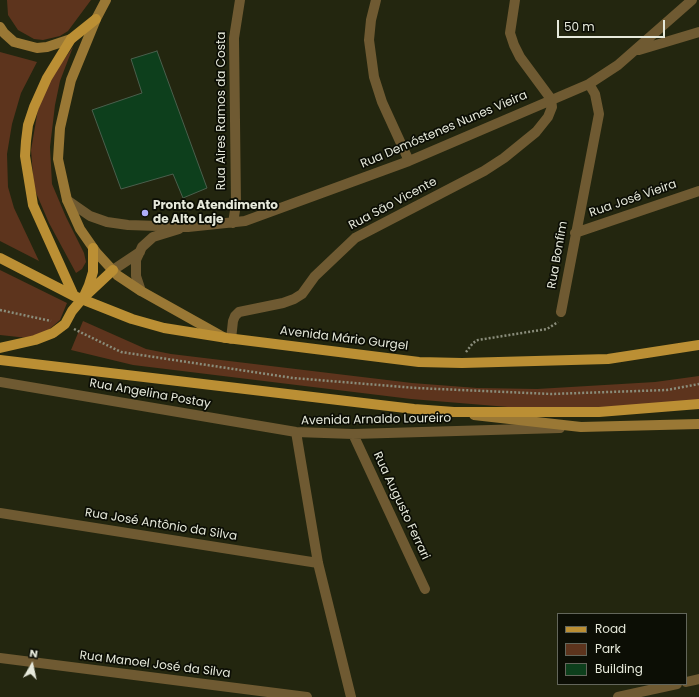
<!DOCTYPE html>
<html>
<head>
<meta charset="utf-8">
<style>
	body { margin:0 }
	#map { position:relative; width:699px; height:697px; overflow:hidden; background:#23260f; font-family:Poppins,sans-serif }
	canvas { display:block }
	.legend { position:absolute; left:557px; top:613px; width:130px; height:72px; box-sizing:border-box; background:#0c0e05; border:1px solid #63665b; margin:0; padding:5px 7px; list-style:none; font-size:12px; color:#e6e9db }
	.legend li { display:flex; align-items:center; gap:8px; height:20px }
	.legend b { width:20px; border:1px solid #63665b }
	.north { position:absolute; left:12px; top:645px; width:40px; height:40px; -webkit-text-stroke:3px #0c0e05; paint-order:stroke; rotate:9deg; font-size:11px; font-weight:700; line-height:16px; text-align:center; color:#e6e9db }
	.north::after { content:''; display:block; margin:auto; width:14px; height:18px; background:#e6e9db; clip-path:polygon(50% 0,100% 100%,50% 72%,0 100%) }
	.scale { position:absolute; left:557px; top:20px; width:108px; height:18px; box-sizing:border-box; border:2px solid #e6e9db; border-top:0; padding-left:5px; font-size:12px; line-height:14px; white-space:nowrap; color:#e6e9db; -webkit-text-stroke:3px #0c0e05; paint-order:stroke }
</style>
</head>
<body>
<div id="map">
<canvas width="699" height="697"></canvas>
<ul class="legend">
<li><b style="height:5px;background:#bb8f34"></b>Road</li>
<li><b style="height:11px;background:#5d341d"></b>Park</li>
<li><b style="height:11px;background:#0d3f1c"></b>Building</li>
</ul>
<div class="north">N</div>
<div class="scale">50 m</div>
</div>
<script>
const ctx = document.querySelector('canvas').getContext('2d');
ctx.lineJoin = 'round';
function fill(path, color) { ctx.fillStyle = color; ctx.fill(path, 'evenodd'); }
const toPath = rows => new Path2D(rows.map(r => 'M' + r).join(''));
function stroke(path, color, width, dash) { ctx.strokeStyle = color; ctx.lineWidth = width; ctx.lineCap = dash ? 'butt' : 'round'; ctx.setLineDash(dash || []); ctx.stroke(path); }
function write(font, color, halo, rows, align = 'center') {
  ctx.font = font + ' Poppins,sans-serif'; ctx.lineWidth = 3.5; ctx.setLineDash([]); ctx.textBaseline = 'middle'; ctx.strokeStyle = halo; ctx.fillStyle = color; for (const [text, x, y, turn = 0] of rows) {
    ctx.save(); ctx.translate(x, y); ctx.rotate((+turn || 0) * Math.PI / 180); ctx.textAlign = isNaN(turn) ? turn : align; if (halo) ctx.strokeText(text, 0, 0); ctx.fillText(text, 0, 0); ctx.restore();
  }
}
fill(toPath([
	[7,0,91,0,68,31,60,36,43,40,34,39,18,30,8,15],
	[73,47,60,81,55,105,50,147,52,184,66,217,84,253,86,262,82,269,76,273,49,223,34,188,31,150,38,109,49,80],
	[0,52,37,62,21,93,12,124,7,154,8,187,14,208,39,261,0,241],
	[0,270,67,303,60,320,46,332,28,338,0,335],
	[83,321,146,349,171,354,412,383,477,388,537,389,655,382,699,376,699,401,622,408,520,408,411,399,133,365,71,350]
]), '#5d341d');
const building = toPath([
	[157,51,207,188,183,198,173,174,121,189,92,110,142,93,131,59,157,51]
]);
fill(building, '#0d3f1c');
stroke(building, '#4a5f4d', 1);
stroke(toPath([
	[0,310,51,321],
	[74,329,121,352,293,378,416,388,551,394,667,390,699,384],
	[466,352,473,343,478,340,547,329,558,322]
]), '#8a8d7b', 2.5, [2, 2]);
stroke(toPath([
	[376,0,371,20,369,40,374,77,382,102,409,161],
	[639,50,699,32],
	[67,200,90,216,107,222,128,225,188,227,245,221,409,161,589,84,618,65,692,0],
	[233,223,236,204,234,38,240,0],
	[575,233,699,191],
	[113,270,140,252],
	[141,291,136,276,136,260,142,247,153,237,179,229],
	[561,312,599,114,595,94,589,84],
	[231,339,233,321,235,316,239,312,283,303,294,299,302,294,315,276,355,238,484,171,504,158,536,132,548,117,552,107,551,99,520,57,514,45,510,33,515,0],
	[0,382,296,432,353,434,560,428],
	[296,432,318,563,351,697],
	[353,434,425,589],
	[0,513,318,563],
	[0,658,307,697],
	[686,682,699,679],
	[618,697,677,684]
]), '#6f5a32', 10);
stroke(toPath([
	[106,0,96,19,71,80,60,128,58,159,67,200,80,229,96,252,117,275,141,291,225,338],
	[0,27,4,33,14,42,37,48,47,47,71,39],
	[474,415,581,427,699,424]
]), '#9a7835', 10);
stroke(toPath([
	[0,258,74,296,132,319,164,328,227,338,419,362,462,363,608,359,699,345],
	[74,296,33,205,25,156,26,141,28,125,34,107,47,78,71,39,96,19],
	[84,296,89,285,93,272,93,248],
	[0,348,35,340,53,333,65,324,72,311,82,299,113,270],
	[0,360,414,409,454,412,599,412,699,404]
]), '#bb8f34', 10);
for (const [x, y, r, color] of [
	[145,213,4,"#aeaefa"]
]) { const dot = new Path2D(); dot.arc(x, y, r, 0, 2 * Math.PI); ctx.fillStyle = color; ctx.fill(dot); stroke(dot, '#0c0e05', 1.5); }
write('12px', '#e6e9db', '#0c0e05', [
	["Rua Aires Ramos da Costa",222,111,-90],
	["Rua Demóstenes Nunes Vieira",444,130,-23],
	["Rua José Vieira",633,199,-19],
	["Rua São Vicente",393,204,-28],
	["Rua Bonfim",558,255,-80],
	["Avenida Mário Gurgel",344,339,7],
	["Rua Angelina Postay",150,394,10],
	["Avenida Arnaldo Loureiro",376,420,-1],
	["Rua Augusto Ferrari",401,506,65],
	["Rua José Antônio da Silva",161,525,9],
	["Rua Manoel José da Silva",155,665,7]
]);
write('bold 12px', '#e6e9db', '#0c0e05', [
	["Pronto Atendimento",153,206],
	["de Alto Laje",153,220]
], 'left');
</script>
</body>
</html>
